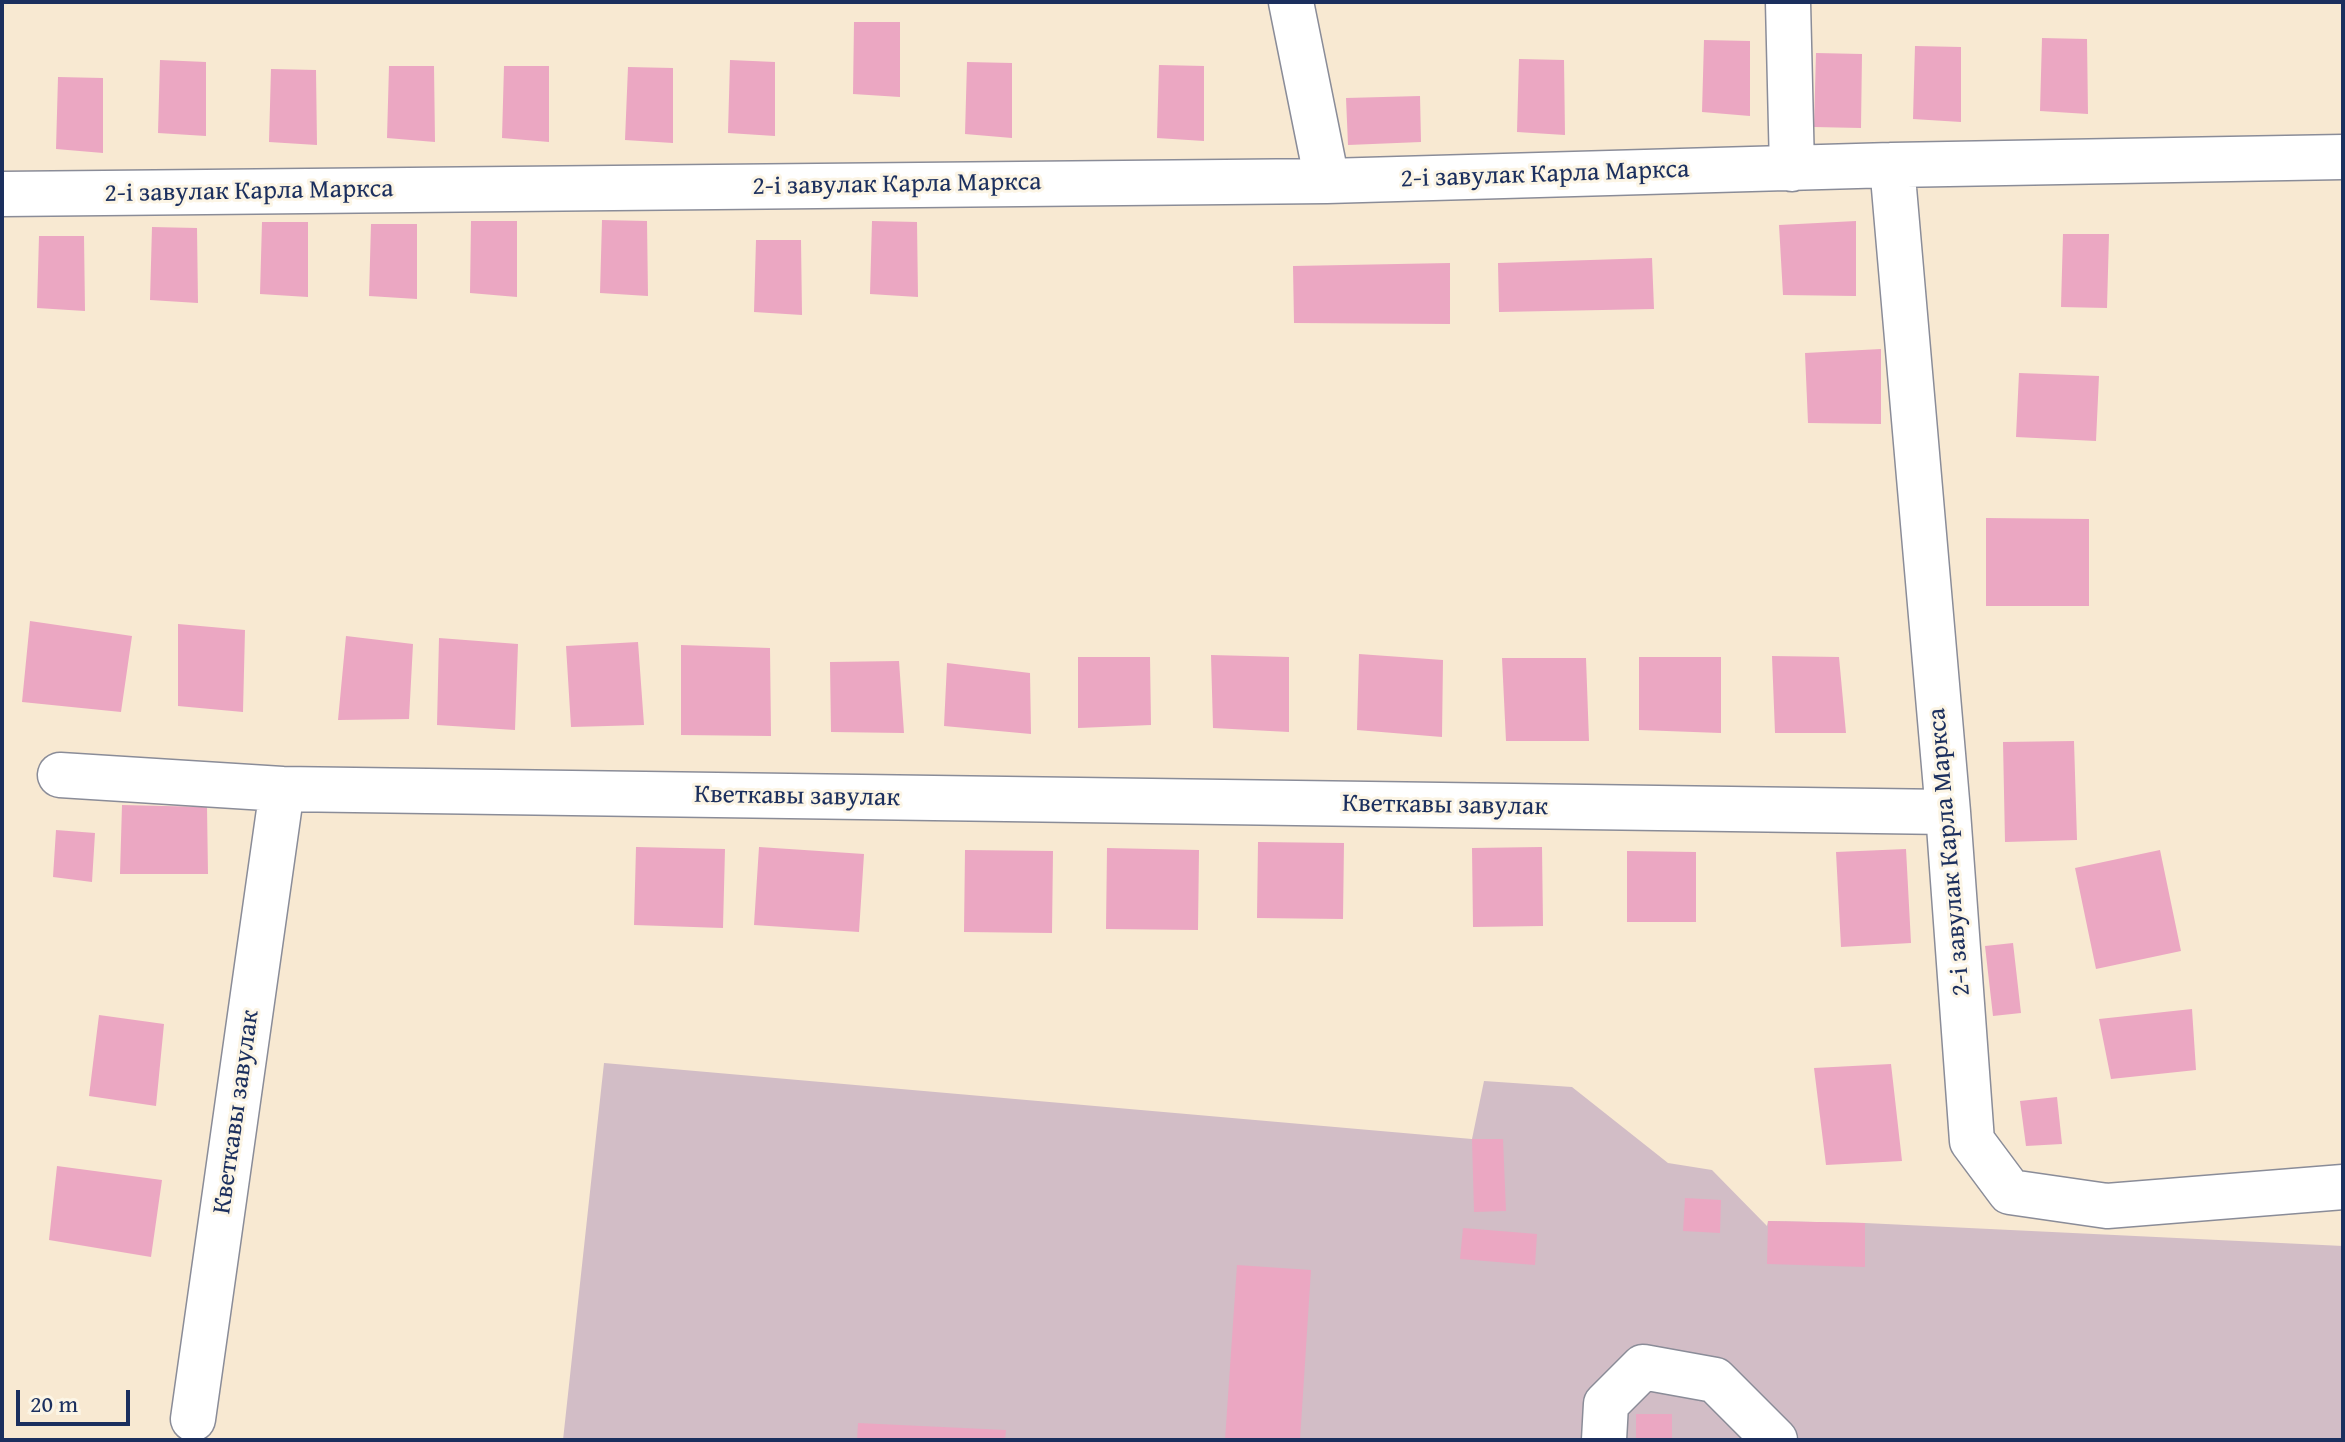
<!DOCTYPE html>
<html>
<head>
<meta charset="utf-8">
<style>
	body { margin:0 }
	#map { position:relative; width:2345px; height:1442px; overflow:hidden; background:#f8e9d2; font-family:"Gentium Book Plus",serif }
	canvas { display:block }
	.frame { position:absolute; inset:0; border:4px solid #1b2f5e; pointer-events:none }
	.scale { position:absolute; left:16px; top:1390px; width:114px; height:36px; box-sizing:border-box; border:4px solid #1b2f5e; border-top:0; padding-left:10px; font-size:24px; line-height:28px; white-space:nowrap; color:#1b2f5e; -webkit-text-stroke:6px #fcf5e5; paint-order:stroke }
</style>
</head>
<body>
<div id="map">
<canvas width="2345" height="1442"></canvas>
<div class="frame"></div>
<div class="scale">20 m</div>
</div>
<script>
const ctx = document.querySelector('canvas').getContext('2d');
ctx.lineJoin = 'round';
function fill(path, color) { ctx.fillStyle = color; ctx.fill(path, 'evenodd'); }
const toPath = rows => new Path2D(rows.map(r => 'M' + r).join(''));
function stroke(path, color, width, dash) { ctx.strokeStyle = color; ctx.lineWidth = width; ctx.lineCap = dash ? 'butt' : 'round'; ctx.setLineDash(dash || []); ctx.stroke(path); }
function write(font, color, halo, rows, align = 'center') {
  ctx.font = font + ' "Gentium Book Plus",serif'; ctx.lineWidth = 6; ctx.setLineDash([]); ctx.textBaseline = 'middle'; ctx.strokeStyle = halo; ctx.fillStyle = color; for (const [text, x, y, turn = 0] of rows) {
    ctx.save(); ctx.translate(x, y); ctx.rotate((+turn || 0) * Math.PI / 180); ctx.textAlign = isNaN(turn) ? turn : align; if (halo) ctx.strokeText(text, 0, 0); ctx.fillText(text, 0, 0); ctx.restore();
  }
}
fill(toPath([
	[604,1063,1472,1139,1484,1081,1572,1087,1668,1163,1712,1170,1767,1226,1768,1221,1865,1223,2343,1246,2343,1440,563,1440]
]), '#d2bdc6');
fill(toPath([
	[854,22,900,22,900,97,853,94],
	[2042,38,2087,39,2088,114,2040,111],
	[1704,40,1750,41,1750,116,1702,112],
	[1915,46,1961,47,1961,122,1913,119],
	[1816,53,1862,54,1861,128,1814,127],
	[1519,59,1564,60,1565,135,1517,132],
	[160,60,206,62,206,136,158,133],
	[730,60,775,62,775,136,728,133],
	[967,62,1012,63,1012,138,965,134],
	[1159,65,1204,66,1204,141,1157,138],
	[389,66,434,66,435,142,387,138],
	[504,66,549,66,549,142,502,138],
	[628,67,673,68,673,143,625,140],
	[271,69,316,70,317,145,269,142],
	[58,77,103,78,103,153,56,149],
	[1420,96,1421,142,1348,145,1346,98],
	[602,220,647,221,648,296,600,293],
	[471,221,517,221,517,297,470,293],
	[872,221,917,222,918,297,870,294],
	[1856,221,1856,296,1783,295,1779,225],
	[262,222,308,222,308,297,260,294],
	[371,224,417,224,417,299,369,296],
	[152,227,197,228,198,303,150,300],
	[2063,234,2109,234,2107,308,2061,307],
	[39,236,84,236,85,311,37,308],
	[756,240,801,240,802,315,754,312],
	[1652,258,1654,309,1499,312,1498,263],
	[1450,263,1450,324,1294,323,1293,266],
	[1881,349,1881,424,1808,423,1805,353],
	[2019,373,2099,376,2096,441,2016,437],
	[1986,518,2089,519,2089,606,1986,606],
	[30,621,132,636,121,712,22,702],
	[178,624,245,630,243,712,178,706],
	[346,636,413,644,409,719,338,720],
	[439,638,518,644,515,730,437,725],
	[638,642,644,725,571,727,566,646],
	[681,645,770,648,771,736,681,735],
	[1359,654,1443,660,1442,737,1357,730],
	[1211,655,1289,657,1289,732,1213,728],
	[1772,656,1839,657,1846,733,1775,733],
	[1078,657,1150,657,1151,725,1078,728],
	[1639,657,1721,657,1721,733,1639,730],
	[1502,658,1586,658,1589,741,1506,741],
	[899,661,904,733,831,732,830,662],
	[947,663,1030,673,1031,734,944,726],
	[2074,741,2077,840,2005,842,2003,742],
	[122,805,207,807,208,874,120,874],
	[56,830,95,833,92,882,53,877],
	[1258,842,1344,843,1343,919,1257,918],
	[636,847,725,849,723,928,634,925],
	[759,847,864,854,859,932,754,925],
	[1542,847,1543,926,1473,927,1472,848],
	[1107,848,1199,850,1198,930,1106,929],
	[1906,849,1911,943,1841,947,1836,852],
	[965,850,1053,851,1052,933,964,932],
	[2160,850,2181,951,2096,969,2075,868],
	[1627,851,1696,852,1696,922,1627,922],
	[2013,943,2021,1013,1993,1016,1985,946],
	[2192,1009,2196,1070,2111,1079,2099,1019],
	[99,1015,164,1024,156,1106,89,1096],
	[1891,1064,1902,1161,1826,1165,1814,1068],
	[2057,1097,2062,1144,2026,1146,2020,1101],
	[1472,1139,1503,1139,1506,1211,1474,1212],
	[57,1166,162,1180,151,1257,49,1240],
	[1685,1198,1721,1200,1720,1233,1683,1231],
	[1768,1221,1865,1223,1865,1267,1767,1264],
	[1463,1228,1537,1234,1535,1265,1460,1259],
	[1237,1265,1311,1270,1300,1440,1225,1440],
	[1636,1414,1672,1414,1672,1440,1636,1440],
	[858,1423,1006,1430,1005,1440,857,1440]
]), '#eba7c2');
const minor = toPath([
	[1291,2,1327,181],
	[1788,2,1792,169],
	[1892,165,1948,812,1972,1141,2010,1192,2107,1206,2343,1187],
	[2,194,1327,181,1892,165,2343,157],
	[60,775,282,789],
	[193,1419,282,789,1948,812],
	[1604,1440,1606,1404,1643,1367,1715,1380,1775,1440]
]);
stroke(minor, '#8a8c98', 47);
stroke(minor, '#fff', 44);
write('26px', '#1b2f5e', '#fcf5e5', [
	["2-і завулак Карла Маркса",1545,175,-2],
	["2-і завулак Карла Маркса",897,185,-1],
	["2-і завулак Карла Маркса",249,192,-1],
	["Кветкавы завулак",797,797,1],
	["Кветкавы завулак",1445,806,1],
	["2-і завулак Карла Маркса",1950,852,-95],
	["Кветкавы завулак",237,1112,-82]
]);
</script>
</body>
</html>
